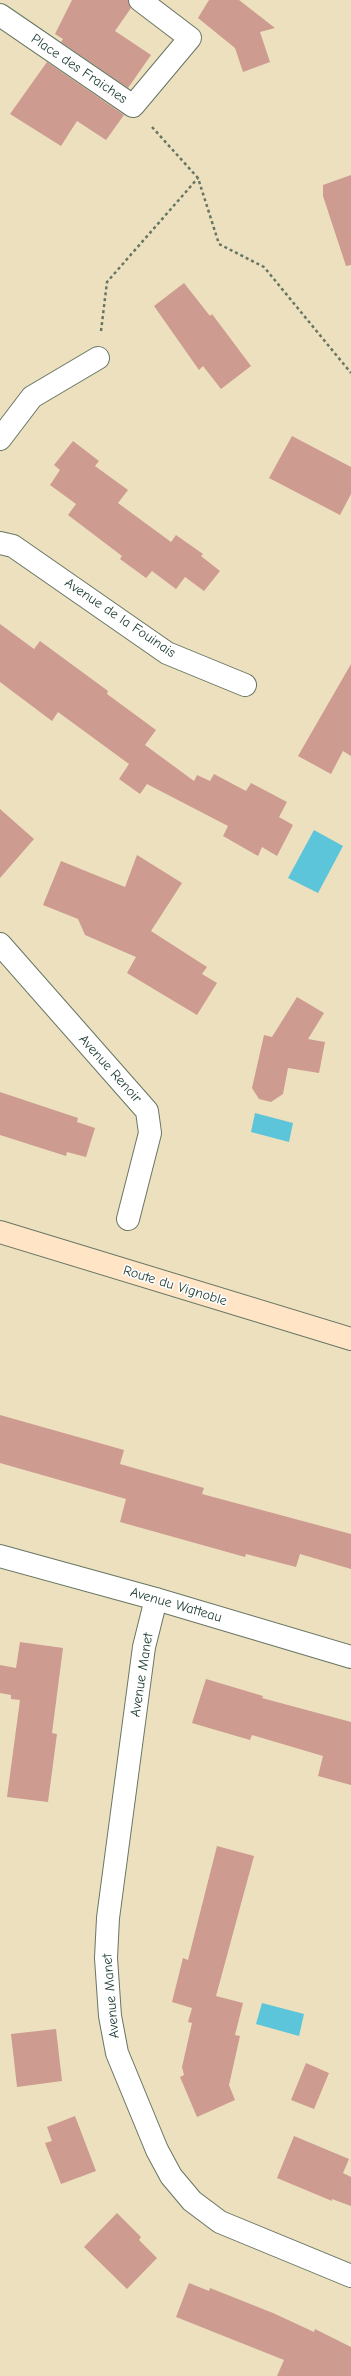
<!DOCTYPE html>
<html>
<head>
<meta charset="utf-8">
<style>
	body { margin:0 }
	canvas { display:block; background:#ece0be }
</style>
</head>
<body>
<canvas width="351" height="2376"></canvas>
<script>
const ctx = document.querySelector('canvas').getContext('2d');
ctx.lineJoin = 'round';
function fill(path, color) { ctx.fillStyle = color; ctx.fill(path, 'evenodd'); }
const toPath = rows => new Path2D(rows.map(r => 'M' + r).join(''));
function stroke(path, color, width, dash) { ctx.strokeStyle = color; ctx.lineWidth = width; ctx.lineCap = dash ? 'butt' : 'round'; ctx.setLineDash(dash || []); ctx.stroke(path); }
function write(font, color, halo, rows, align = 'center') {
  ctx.font = font + ' "Comic Neue",sans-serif'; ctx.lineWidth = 3; ctx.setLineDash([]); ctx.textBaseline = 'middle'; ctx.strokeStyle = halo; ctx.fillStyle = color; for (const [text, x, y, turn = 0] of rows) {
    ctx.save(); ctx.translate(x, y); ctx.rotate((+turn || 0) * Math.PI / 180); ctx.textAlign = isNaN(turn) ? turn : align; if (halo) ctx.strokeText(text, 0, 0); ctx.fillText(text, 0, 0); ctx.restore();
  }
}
fill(toPath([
	[314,830,343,846,318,893,288,878],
	[255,1113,293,1123,289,1142,251,1132],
	[262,2003,304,2014,299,2036,256,2024]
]), '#5cc5d9');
fill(toPath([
	[72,0,128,0,131,8,115,31,151,55,128,88,61,42,63,39,55,34],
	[209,0,239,0,275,28,260,32,270,62,243,72,235,48,198,18],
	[47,62,124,115,106,140,77,121,61,146,10,114],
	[351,175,351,265,346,266,323,196,323,185],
	[184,283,210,316,212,314,251,366,221,389,203,366,199,370,154,306],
	[292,436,351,467,351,494,340,515,269,478],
	[73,441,99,461,95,466,128,490,118,503,171,542,176,535,203,554,201,556,220,571,204,591,185,577,176,589,152,571,146,578,120,559,122,556,68,515,76,504,50,485,60,470,54,465],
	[0,624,34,649,40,641,108,691,107,694,156,730,145,745,194,781,197,775,210,781,214,774,246,791,251,783,287,802,279,817,293,825,277,856,262,847,258,856,223,836,228,826,147,784,140,794,119,779,129,764,58,712,52,721,0,682],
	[351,664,351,756,343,751,331,774,298,756],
	[0,809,34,839,0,878],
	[137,855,182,883,151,931,207,967,202,974,217,983,197,1015,127,973,136,957,85,935,78,919,43,905,61,861,125,887],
	[297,997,324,1013,308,1039,325,1042,319,1073,288,1068,283,1094,271,1102,259,1099,252,1088,264,1035,272,1037],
	[0,1092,78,1118,77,1122,95,1128,86,1157,67,1152,66,1156,0,1135],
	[0,1415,124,1450,120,1464,204,1488,202,1494,351,1534,351,1569,300,1554,296,1567,246,1554,245,1557,120,1522,126,1499,0,1463],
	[20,1642,63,1648,52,1733,57,1734,48,1802,7,1797,20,1700,11,1699,11,1695,0,1693,0,1665,16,1668],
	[206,1679,263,1696,262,1698,351,1722,351,1785,318,1776,323,1756,252,1735,250,1740,192,1723],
	[217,1846,254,1856,216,1996,243,2003,235,2035,240,2036,229,2085,235,2100,197,2117,180,2077,184,2075,182,2067,192,2023,188,2022,192,2008,172,2002,183,1958,188,1960],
	[56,2029,62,2081,17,2087,11,2034],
	[306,2063,329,2073,314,2109,291,2100],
	[75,2116,96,2171,61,2184,45,2143,52,2141,47,2127],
	[294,2136,349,2159,343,2173,351,2177,351,2206,332,2199,332,2201,277,2178],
	[117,2213,141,2237,139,2240,157,2258,127,2289,84,2247],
	[189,2283,209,2291,210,2288,273,2313,314,2332,315,2329,351,2347,351,2376,277,2376,284,2360,176,2317]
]), '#cd9b90');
const street = toPath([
	[0,15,133,106,190,38,140,0],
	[0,439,32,397,98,358],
	[0,543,13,546,167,653,245,685],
	[0,944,147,1111,150,1133,128,1219],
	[0,1556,156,1599,351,1657],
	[156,1599,144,1647,108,1918,106,1958,110,2016,117,2053,157,2150,171,2176,192,2201,220,2222,351,2276]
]);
const secondary = toPath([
	[0,1232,351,1339]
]);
stroke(street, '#677664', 24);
stroke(secondary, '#677664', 24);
stroke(toPath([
	[152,127,198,178,219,244,264,267,351,373],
	[101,331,107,282,198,178]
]), '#677664', 2.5, [3, 3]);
stroke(street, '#fff', 22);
stroke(secondary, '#ffe4c6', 22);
write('14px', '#1f3d34', '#fff', [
	["Place des Fraiches",79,69,34],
	["Avenue de la Fouinais",120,618,34],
	["Avenue Renoir",110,1069,48],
	["Route du Vignoble",175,1286,17],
	["Avenue Watteau",176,1605,16],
	["Avenue Manet",142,1675,-81],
	["Avenue Manet",111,1996,-95]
]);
</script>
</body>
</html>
